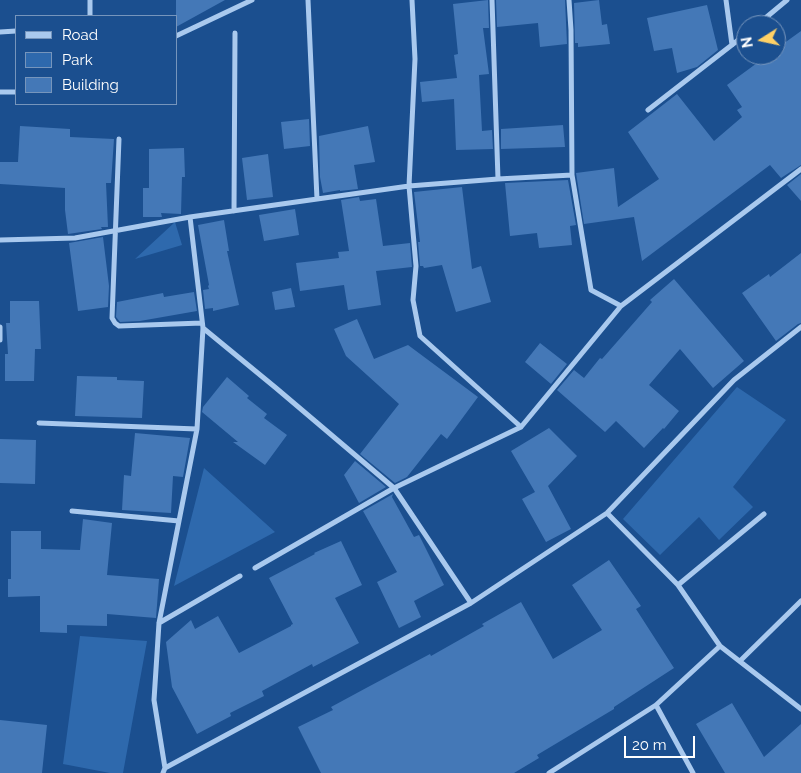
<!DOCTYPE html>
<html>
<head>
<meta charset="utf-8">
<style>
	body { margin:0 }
	#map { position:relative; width:801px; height:773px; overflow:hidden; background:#1b4f8f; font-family:Raleway,sans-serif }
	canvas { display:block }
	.legend { position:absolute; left:15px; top:15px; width:162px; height:90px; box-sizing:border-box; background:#1b4f8f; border:1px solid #7695bc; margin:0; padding:6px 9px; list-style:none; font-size:15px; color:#fff }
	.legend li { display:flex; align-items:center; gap:10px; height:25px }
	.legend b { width:25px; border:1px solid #7695bc }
	.north { position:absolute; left:736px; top:15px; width:50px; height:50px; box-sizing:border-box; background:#1b4f8f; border:1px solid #7695bc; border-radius:50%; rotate:260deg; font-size:14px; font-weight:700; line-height:20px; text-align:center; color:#fff }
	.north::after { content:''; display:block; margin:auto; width:18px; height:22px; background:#ffd166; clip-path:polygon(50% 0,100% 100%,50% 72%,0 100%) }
	.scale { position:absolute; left:624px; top:736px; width:71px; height:22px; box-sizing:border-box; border:2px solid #fff; border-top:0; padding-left:6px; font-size:15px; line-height:18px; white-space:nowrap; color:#fff; -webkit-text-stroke:4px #1b4f8f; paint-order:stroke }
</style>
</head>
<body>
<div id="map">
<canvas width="801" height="773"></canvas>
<ul class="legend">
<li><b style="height:6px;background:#a9c9ee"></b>Road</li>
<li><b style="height:14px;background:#2e69ad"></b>Park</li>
<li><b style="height:14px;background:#4478b7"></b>Building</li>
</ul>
<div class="north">N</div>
<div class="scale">20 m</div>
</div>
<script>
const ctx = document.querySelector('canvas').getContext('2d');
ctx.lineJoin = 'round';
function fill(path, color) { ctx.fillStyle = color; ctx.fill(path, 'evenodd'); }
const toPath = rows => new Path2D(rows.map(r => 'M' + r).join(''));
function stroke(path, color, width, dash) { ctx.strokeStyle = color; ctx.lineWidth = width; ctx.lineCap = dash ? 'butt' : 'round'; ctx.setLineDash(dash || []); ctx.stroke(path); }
fill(toPath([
	[175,222,182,245,135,259],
	[737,387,786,420,733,487,753,507,719,540,699,517,660,555,623,519],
	[204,468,275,532,174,586],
	[80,636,147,641,123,773,110,773,63,764]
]), '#2e69ad');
fill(toPath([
	[176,0,225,0,176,27],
	[488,0,489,28,483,28,489,74,479,75,482,131,492,130,493,149,456,150,454,99,422,102,420,82,457,78,454,55,458,54,453,4],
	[496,0,565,0,567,44,540,47,538,23,497,27],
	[599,0,602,25,607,24,610,44,578,47,578,43,575,43,574,3],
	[707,5,718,50,697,67,677,73,672,48,654,51,647,18],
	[801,31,801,165,781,178,770,165,642,261,634,217,584,224,576,173,614,168,618,207,659,179,628,132,677,94,714,141,742,117,737,110,742,107,727,85,768,55,776,55,776,49],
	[309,119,310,146,284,149,281,122],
	[563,125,565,147,501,149,501,129],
	[20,126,70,129,70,137,114,139,111,183,106,183,108,227,101,227,102,229,68,234,65,210,65,188,0,184,0,162,18,162],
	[368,126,375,162,354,165,358,189,340,191,340,190,323,193,320,177,319,136],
	[184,148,185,177,182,177,181,214,161,213,162,217,143,217,143,188,149,188,149,149],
	[268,154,273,197,247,200,242,158],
	[801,174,801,201,787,185],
	[568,180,576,225,570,226,572,245,539,248,537,233,510,236,505,183],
	[462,187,472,269,481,266,491,302,456,312,442,265,424,268,423,266,420,266,418,242,420,242,414,192],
	[359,197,360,201,376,199,383,246,410,243,412,267,376,271,381,305,348,310,344,285,300,291,296,263,339,258,338,252,349,251,341,200],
	[295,209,299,235,264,241,259,215],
	[224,220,229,251,227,251,239,305,213,311,213,308,205,309,203,290,209,289,208,286,209,285,198,225],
	[103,237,109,286,108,307,78,311,69,243],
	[801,253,801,323,798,324,776,341,742,293,769,274,770,277],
	[674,279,744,361,713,388,680,349,649,385,679,411,664,429,663,428,644,448,616,421,605,432,557,390,574,370,584,378,600,358,602,359,652,302,650,300],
	[291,288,295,307,275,310,272,292],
	[194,292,197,311,140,321,120,322,116,317,117,302,163,293,164,297],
	[10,301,39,301,41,349,35,349,34,381,5,381,5,354,8,354,6,323,10,323],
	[357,319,374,359,408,345,478,397,447,439,441,434,407,477,395,483,360,454,399,404,346,356,334,329],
	[540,343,567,364,551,384,525,362],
	[77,376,117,377,117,380,144,381,142,418,75,416],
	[227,377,249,396,247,398,267,414,264,418,287,435,265,465,233,442,238,442,202,412,203,407],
	[549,428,577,456,548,486,571,529,546,542,522,499,535,492,511,451],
	[135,433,190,438,183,477,173,476,171,513,122,510,124,475,131,476],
	[0,439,36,440,35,484,0,483],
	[355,461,386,487,359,503,344,475],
	[393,494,392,497,414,537,419,535,444,585,414,601,421,617,399,628,377,582,397,572,363,511],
	[83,519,112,523,107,575,159,579,156,618,107,614,107,626,67,625,67,633,40,632,40,596,8,597,8,579,11,579,11,531,41,531,41,549,80,550],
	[341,541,362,585,335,598,359,643,313,667,312,664,262,691,264,696,230,713,231,716,197,734,172,687,166,642,191,620,195,629,218,616,239,653,291,626,291,625,293,624,269,578,315,554,314,553],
	[609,560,641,606,636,609,674,668,614,707,614,709,537,755,539,758,514,773,321,773,298,727,333,710,331,707,368,687,430,654,431,656,484,626,482,624,521,602,553,659,602,630,572,585],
	[732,703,764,757,801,724,801,773,725,773,696,724],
	[0,720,47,725,42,773,0,773]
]), '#4478b7');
stroke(toPath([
	[90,0,90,16],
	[308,0,317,199],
	[412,0,415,59,409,186,416,266,413,300,420,336,521,427],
	[492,0,498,179],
	[569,0,571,30,572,175,591,290,621,306],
	[726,0,732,45],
	[757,25,787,0],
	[0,32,16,31],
	[176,36,252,0],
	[0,92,16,92],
	[648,110,746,34],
	[119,139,112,318,115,323,119,326,202,323],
	[234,211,235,33],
	[0,240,75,238,190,217,409,186,498,179,572,175],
	[203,328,276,388,394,488,471,603],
	[0,340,0,327],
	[39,423,197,429],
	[72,511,179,521],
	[607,513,678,585,720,646,801,709],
	[255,568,394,488,521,427,621,306,801,169],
	[678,585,764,514],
	[159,623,240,576],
	[740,661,801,601],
	[656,705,693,773],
	[165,768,471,603,607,513,734,380,801,327],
	[163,773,165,768,154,700,159,623,197,429,203,328,190,217],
	[549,773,656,705,720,646]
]), '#a9c9ee', 5);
</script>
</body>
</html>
